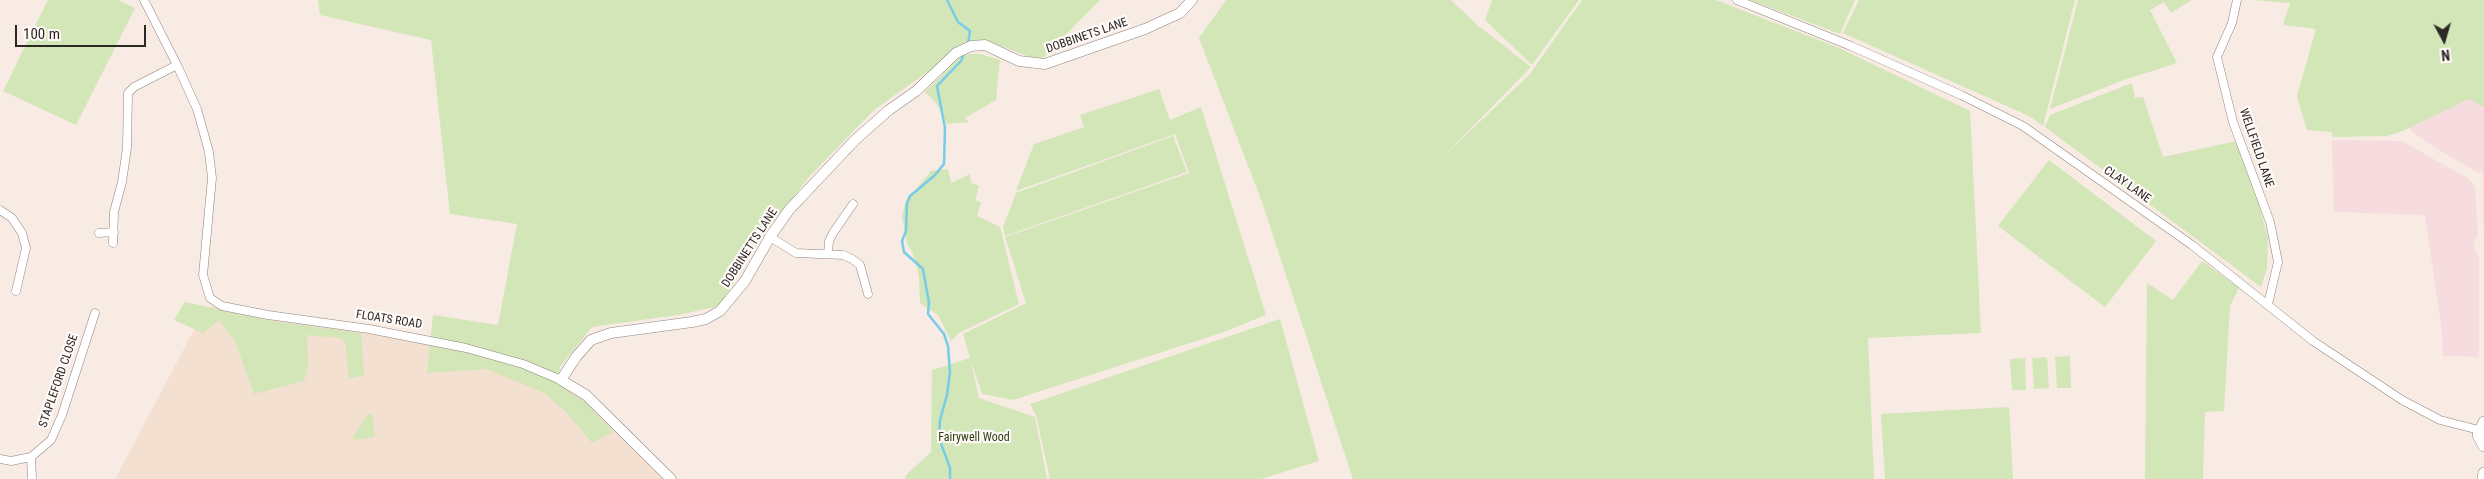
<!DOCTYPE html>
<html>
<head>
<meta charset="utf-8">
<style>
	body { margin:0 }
	#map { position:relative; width:2484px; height:479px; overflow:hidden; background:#f7ebe4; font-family:"Roboto Condensed",sans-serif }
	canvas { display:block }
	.north { position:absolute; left:2419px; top:15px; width:50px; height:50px; -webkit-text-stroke:4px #fffaf7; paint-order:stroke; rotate:174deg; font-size:14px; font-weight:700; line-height:20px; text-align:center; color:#2c2825 }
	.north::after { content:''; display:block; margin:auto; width:18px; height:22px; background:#2c2825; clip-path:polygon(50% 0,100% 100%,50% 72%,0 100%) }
	.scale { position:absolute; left:15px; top:25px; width:131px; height:22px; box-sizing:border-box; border:2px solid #2c2825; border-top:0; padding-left:6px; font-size:15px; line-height:18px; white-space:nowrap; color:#2c2825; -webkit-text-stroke:4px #fffaf7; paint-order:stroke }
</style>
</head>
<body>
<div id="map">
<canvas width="2484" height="479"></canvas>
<div class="north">N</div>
<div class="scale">100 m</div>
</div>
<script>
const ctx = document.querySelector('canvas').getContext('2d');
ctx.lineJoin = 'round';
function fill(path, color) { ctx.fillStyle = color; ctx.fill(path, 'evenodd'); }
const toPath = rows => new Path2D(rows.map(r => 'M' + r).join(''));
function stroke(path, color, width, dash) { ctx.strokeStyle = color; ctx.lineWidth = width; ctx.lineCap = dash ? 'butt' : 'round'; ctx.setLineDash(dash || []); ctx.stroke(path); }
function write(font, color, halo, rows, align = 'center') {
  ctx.font = font + ' "Roboto Condensed",sans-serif'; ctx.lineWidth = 4.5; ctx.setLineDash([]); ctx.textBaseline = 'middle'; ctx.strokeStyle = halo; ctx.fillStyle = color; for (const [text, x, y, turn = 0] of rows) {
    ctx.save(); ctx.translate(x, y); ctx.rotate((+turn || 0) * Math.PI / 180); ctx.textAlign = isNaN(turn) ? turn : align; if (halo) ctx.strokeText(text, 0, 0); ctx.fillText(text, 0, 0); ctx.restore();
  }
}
fill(toPath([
	[2484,67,2484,249,2483,173,2477,172,2437,149,2411,131,2404,76],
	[2332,140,2402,141,2469,179,2475,187,2478,235,2474,242,2474,250,2479,257,2479,357,2443,356,2442,331,2425,215,2334,212]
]), '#f7dcdf');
fill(toPath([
	[213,306,222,309,369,329,523,364,586,395,671,479,115,479,205,309]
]), '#f3e0d0');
fill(toPath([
	[48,0,118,0,135,8,76,125,3,91],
	[318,0,1100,0,1040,61,991,42,959,45,930,70,874,110,809,177,765,233,719,306,678,315,592,327,560,367,559,385,586,403,613,432,592,443,566,412,544,393,487,369,427,373,433,315,498,325,517,224,450,214,431,40,320,15],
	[1226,0,1451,0,1476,24,1531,67,1444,156,1529,75,1582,0,1716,0,1839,48,1970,111,1981,333,1868,338,1874,479,1353,479,1262,202,1199,38],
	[1492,0,1579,0,1532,65,1485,20],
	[1750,0,1855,0,1840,34],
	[1859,0,2075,0,2043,126,2029,116,1843,33],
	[2078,0,2192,0,2171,13,2164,2,2150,10,2177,63,2124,80,2050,109],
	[2252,0,2484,0,2484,107,2469,99,2405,130,2387,136,2333,137,2332,132,2307,130,2297,96,2316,29,2283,25,2290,3],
	[969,54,980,54,1000,60,996,100,965,118,969,122,947,124,937,104,925,92,958,59],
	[2132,83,2135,98,2143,97,2163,157,2237,141,2258,200,2268,239,2267,268,2261,287,2045,127,2050,115],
	[1159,89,1170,120,1201,107,1266,315,1221,333,1013,400,982,394,970,358,979,398,1035,417,1047,479,905,479,905,476,931,452,932,370,970,358,963,334,1026,303,1005,237,1189,173,1175,134,1016,191,1034,144,1084,127,1080,115],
	[1173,136,1187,172,1005,236,1003,227,1016,193],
	[2049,160,2156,241,2105,307,1998,226],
	[948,169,951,183,970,174,971,183,979,186,975,201,981,202,977,216,1000,227,1019,304,959,333,951,341,938,315,920,303,919,276,913,253,907,244,902,217,905,203,931,171],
	[2202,261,2239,288,2230,306,2224,411,2205,412,2203,479,2145,479,2147,283,2173,300],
	[185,302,270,321,361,333,364,375,349,379,345,342,340,338,307,335,308,366,304,381,254,394,235,341,219,320,203,333,174,320],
	[1280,319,1319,461,1261,479,1050,479,1036,415,1030,404],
	[2070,356,2071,388,2057,388,2055,357],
	[2047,357,2049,388,2034,389,2032,358],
	[2025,358,2026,390,2012,390,2010,359],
	[2009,407,2013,479,1885,479,1881,414],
	[368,414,372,414,375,437,355,440,352,438]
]), '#d3e6b7');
stroke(toPath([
	[947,0,958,22,970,31,968,45],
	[950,479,950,468,939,438,940,420,947,395,950,372,948,346,944,334,928,314,929,303,923,269,904,252,902,241,906,231,907,203,910,196,934,176,944,164,945,128,937,86,961,61,964,54]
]), '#77cce7', 2.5);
const street = toPath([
	[144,0,177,65,197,109,209,152,212,178,203,275,210,298,222,306,268,315,369,329,466,348,523,364,561,380],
	[1737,0,1851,46,1961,95,2023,126,2192,245,2313,341,2402,400,2440,420,2479,430],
	[2237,0,2232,23,2217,57,2233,122,2270,222,2278,262,2268,304],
	[0,210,12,218,22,233,26,248,16,291],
	[99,233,114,232],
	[770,237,796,253,843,255,852,259,860,265,868,294],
	[113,243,114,212,122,182,127,148,128,93,134,87,177,65],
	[828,254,829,241,833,233,853,204],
	[31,457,32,479],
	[0,459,11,461,31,457,51,440,62,415,95,313]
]);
const secondary = toPath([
	[671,479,586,395,561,380,576,357,591,340,611,333,692,322,706,319,720,311,745,281,770,237,789,210,855,140,889,110,916,91,956,53,971,46,985,45,1019,61,1045,64,1145,29,1180,13,1192,0]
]);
const primary = toPath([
	[2484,422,2478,435,2484,446],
	[2483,479,2484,473]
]);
stroke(street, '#8f847e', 9);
stroke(secondary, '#8f847e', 11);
stroke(primary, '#8f847e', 12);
stroke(street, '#fff', 8);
stroke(secondary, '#fff', 10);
stroke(primary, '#fff', 11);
write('12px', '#2c2825', '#fffaf7', [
	["DOBBINETS LANE",1087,36,-19],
	["WELLFIELD LANE",2256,148,71],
	["CLAY LANE",2127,185,35],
	["DOBBINETTS LANE",750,248,-57],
	["FLOATS ROAD",389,320,9],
	["STAPLEFORD CLOSE",59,381,-71]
]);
write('12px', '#2f3e0f', '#fffaf7', [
	["Fairywell Wood",974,438]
]);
</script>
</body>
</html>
